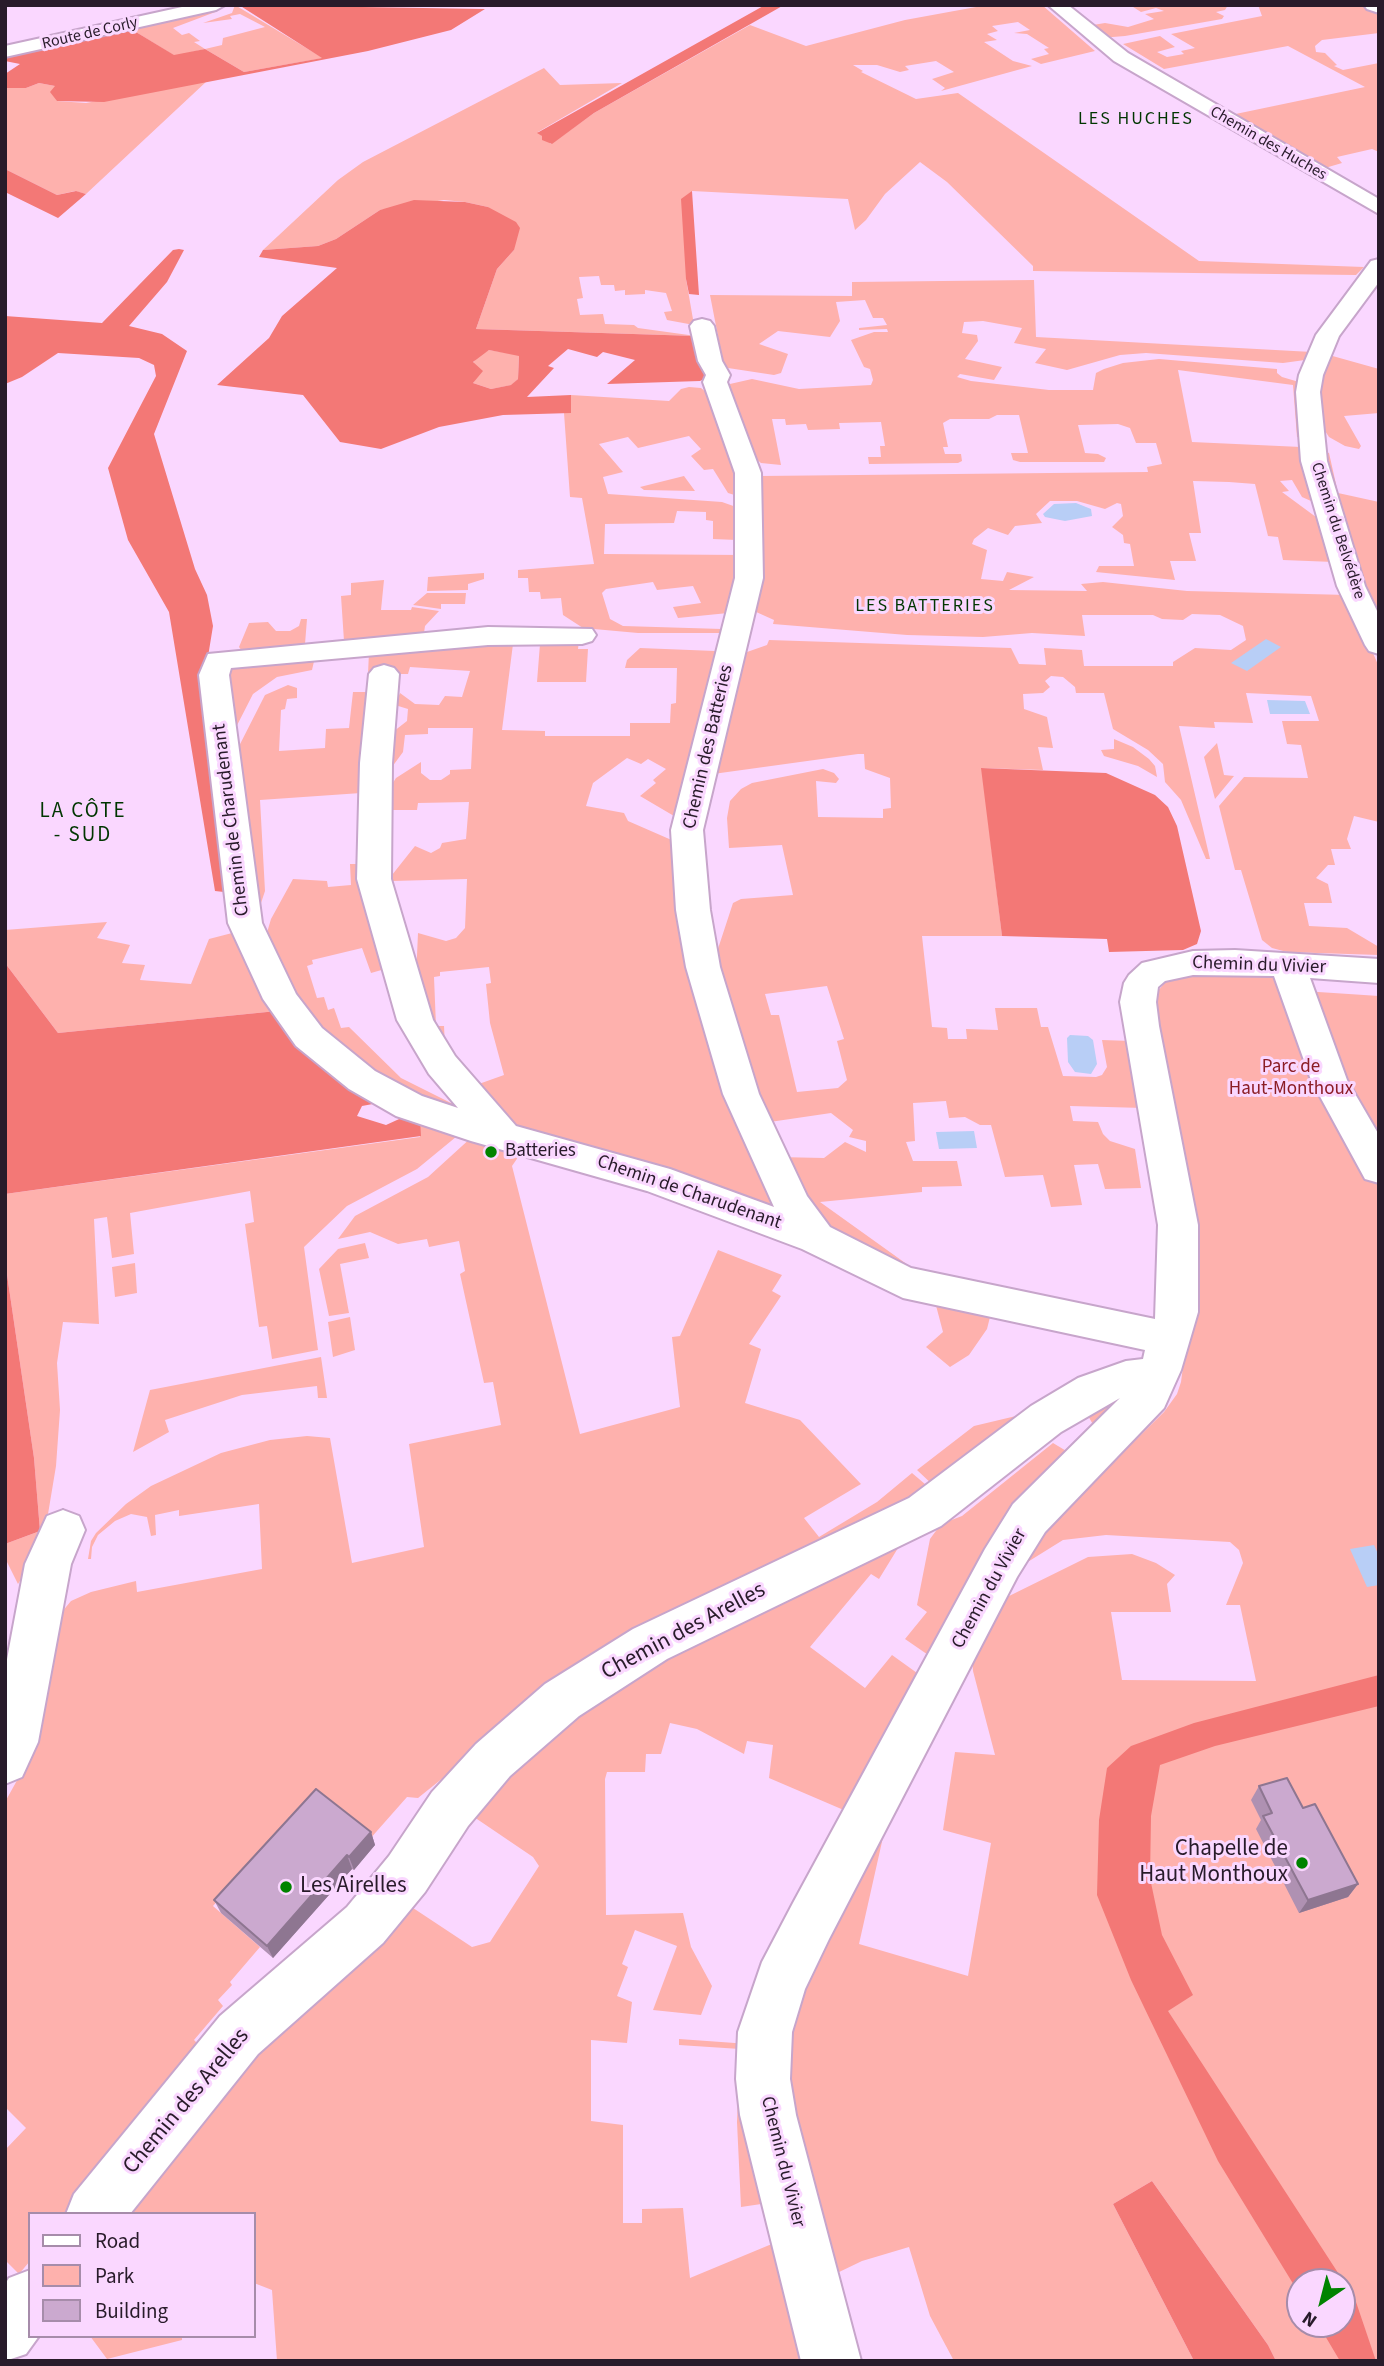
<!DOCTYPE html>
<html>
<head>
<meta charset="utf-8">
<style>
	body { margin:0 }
	#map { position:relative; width:1384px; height:2366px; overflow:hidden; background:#fad7ff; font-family:"Source Sans 3",sans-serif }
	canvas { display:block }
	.frame { position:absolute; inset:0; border:7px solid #281b2a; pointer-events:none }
	.legend { position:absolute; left:28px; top:2212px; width:228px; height:126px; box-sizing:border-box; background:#fad7ff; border:2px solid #a68caa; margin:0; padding:9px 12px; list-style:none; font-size:21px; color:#281b2a }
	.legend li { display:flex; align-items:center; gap:14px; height:35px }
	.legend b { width:35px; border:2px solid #a68caa }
	.north { position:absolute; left:1286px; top:2268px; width:70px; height:70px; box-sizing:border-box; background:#fad7ff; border:2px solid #a68caa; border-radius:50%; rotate:215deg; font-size:19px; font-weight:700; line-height:28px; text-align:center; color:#281b2a }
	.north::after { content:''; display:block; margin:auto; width:24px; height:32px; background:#008300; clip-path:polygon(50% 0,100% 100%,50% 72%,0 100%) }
</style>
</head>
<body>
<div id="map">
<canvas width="1384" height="2366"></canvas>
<div class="frame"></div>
<ul class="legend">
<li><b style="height:9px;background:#fff"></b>Road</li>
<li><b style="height:19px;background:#feb1ad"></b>Park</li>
<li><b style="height:19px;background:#cba9cf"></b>Building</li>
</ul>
<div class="north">N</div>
</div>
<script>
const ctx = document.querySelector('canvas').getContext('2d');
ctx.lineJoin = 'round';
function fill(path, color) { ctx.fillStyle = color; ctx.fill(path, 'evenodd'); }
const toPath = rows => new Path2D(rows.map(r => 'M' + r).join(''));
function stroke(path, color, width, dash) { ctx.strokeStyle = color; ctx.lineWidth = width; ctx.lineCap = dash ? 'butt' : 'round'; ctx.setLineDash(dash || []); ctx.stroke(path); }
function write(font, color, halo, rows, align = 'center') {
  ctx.font = font + ' "Source Sans 3",sans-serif'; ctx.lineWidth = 6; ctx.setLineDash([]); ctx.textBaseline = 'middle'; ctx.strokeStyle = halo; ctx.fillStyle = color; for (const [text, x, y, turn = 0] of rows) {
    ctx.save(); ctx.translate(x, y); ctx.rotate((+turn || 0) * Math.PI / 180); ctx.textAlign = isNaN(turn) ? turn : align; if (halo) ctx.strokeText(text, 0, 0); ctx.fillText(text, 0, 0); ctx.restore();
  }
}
fill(toPath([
	[235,5,323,58,244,72,205,49,175,56,131,29,218,11,173,28,182,35,189,33,200,41,194,42,205,49,222,45,223,38,265,27,240,14,230,16,232,19,203,23,232,13],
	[987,5,1042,5,1095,51,1041,64,1031,59,1049,54,1044,49,1049,48,1027,34,1014,33,1030,30,1018,22,992,26,998,31,987,34,997,40,984,42,1013,61,1032,66,941,91,945,88,932,79,954,72,936,61,905,66,909,70,900,72,877,65,853,65,863,71,861,72,916,99,958,93,1199,261,1364,267,1356,275,1033,271,1033,266,947,182,920,162,885,194,866,220,855,230,848,199,692,191,686,279,694,325,667,320,664,312,672,311,666,293,645,290,645,294,625,295,625,290,615,291,614,285,601,285,599,276,579,277,583,298,577,299,580,315,603,314,605,324,634,325,638,328,696,336,476,329,497,269,514,250,488,207,465,202,444,200,380,210,336,239,318,246,263,250,338,180,363,162,544,68,560,85,622,83,538,132,551,144,594,113,750,25,806,46,905,20],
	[1130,5,1228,5,1225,10,1216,12,1224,16,1222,19,1125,36,1100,38,1087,26,1105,23,1128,27,1154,19,1145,14,1164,11,1156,8,1141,12],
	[1258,5,1367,5,1379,11,1379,33,1322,40,1315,46,1316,52,1325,53,1337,65,1334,66,1343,70,1379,63,1379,152,1372,149,1337,157,1342,163,1325,168,1226,116,1365,87,1288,46,1164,69,1123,44,1160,36,1175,47,1157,52,1167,57,1184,54,1181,51,1195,48,1171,34,1262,16],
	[207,81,86,194,75,191,57,195,5,169,5,88,26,88,39,83,55,86,57,101,86,103],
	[1034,280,1036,337,1312,352,1305,360,1283,363,1146,353,1120,355,1067,370,1035,363,1046,349,1014,343,1022,328,983,321,964,322,962,333,977,335,978,341,965,359,1002,367,994,380,960,374,957,377,971,381,1049,390,1093,390,1096,373,1104,369,1123,363,1159,359,1277,369,1277,373,1282,377,1299,382,1303,438,1297,437,1293,385,1178,370,1192,442,1301,447,1311,501,1302,497,1292,480,1280,481,1289,491,1282,492,1320,520,1334,562,1283,560,1278,537,1268,536,1255,484,1229,482,1193,481,1201,533,1189,533,1196,561,1170,561,1175,580,1096,572,1099,566,1134,566,1130,544,1124,543,1123,535,1112,527,1123,516,1121,504,1117,503,1105,509,1077,501,1050,501,1036,514,1042,523,1015,526,1008,535,988,528,974,539,972,544,987,550,981,579,1003,581,1007,572,1034,577,1009,590,1087,591,1081,584,1103,582,1187,591,1348,595,1379,667,1379,822,1354,816,1347,839,1351,849,1331,849,1335,865,1328,865,1316,878,1328,884,1332,903,1304,903,1309,926,1347,928,1379,947,1379,955,1287,952,1272,948,1262,940,1241,870,1235,870,1219,806,1244,777,1308,778,1301,745,1287,744,1282,721,1319,721,1311,696,1246,693,1253,723,1214,722,1215,728,1179,726,1210,859,1206,859,1181,800,1165,782,1163,764,1148,750,1113,729,1104,693,1076,693,1075,687,1063,677,1051,676,1045,681,1050,687,1043,693,1023,694,1024,709,1047,717,1053,748,1038,747,1043,770,982,768,1002,936,922,936,932,1027,947,1028,948,1039,967,1039,966,1029,998,1030,995,1008,1037,1008,1041,1027,1048,1027,1063,1076,1096,1077,1102,1075,1107,1067,1102,1040,1131,1041,1144,1108,1070,1106,1073,1121,1098,1122,1103,1134,1110,1141,1135,1149,1141,1188,1105,1189,1098,1164,1074,1165,1082,1205,1051,1207,1043,1175,1005,1177,991,1125,980,1125,965,1117,949,1118,946,1101,913,1103,915,1141,906,1142,913,1161,957,1161,962,1186,922,1187,922,1192,820,1202,908,1265,896,1266,830,1229,777,1157,824,1158,845,1142,866,1152,866,1141,849,1137,853,1130,831,1113,763,1123,713,964,733,903,741,899,793,895,782,845,729,848,727,818,730,801,741,789,752,783,823,769,834,773,839,779,836,783,816,781,818,817,883,818,883,809,891,808,890,778,865,769,864,754,858,754,713,774,747,652,767,645,769,640,1011,648,1019,664,1046,665,1044,648,1082,650,1084,666,1173,666,1173,662,1195,648,1231,650,1246,640,1243,626,1220,615,1192,614,1183,620,1162,619,1153,615,1082,615,1085,636,1032,633,983,637,907,635,773,624,774,620,754,611,761,476,1148,472,1147,467,1162,464,1156,443,1136,443,1130,428,1118,424,1078,425,1085,453,1098,454,1106,458,1104,462,1020,462,1013,460,1011,453,1028,453,1019,415,997,415,989,419,950,419,943,423,948,447,943,447,945,454,961,454,962,461,958,463,869,464,868,457,881,457,880,446,885,446,881,422,839,423,840,429,808,430,806,424,786,425,785,419,772,419,781,465,761,463,749,453,721,386,752,379,799,389,871,385,873,380,870,369,864,367,851,340,874,332,888,332,887,329,859,330,859,328,887,325,883,318,873,318,865,300,836,302,840,321,830,337,778,331,759,344,788,354,781,373,774,375,728,368,723,362,710,295,852,296,852,282],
	[827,986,844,1039,837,1041,847,1080,838,1088,797,1092,779,1015,771,1015,765,994],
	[489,350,519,355,518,379,512,385,491,389,473,383,476,378,473,363,478,356],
	[1329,355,1379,369,1379,413,1344,416,1361,446,1359,449,1345,446,1329,437,1316,417,1317,394],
	[689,387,701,388,719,403,741,497,728,493,713,469,704,470,691,456,701,449,689,436,638,448,628,437,599,444,623,472,603,477,608,494,722,502,739,508,737,540,713,539,713,521,706,520,706,512,677,511,674,523,605,524,604,554,742,555,728,613,678,618,673,607,701,603,693,586,657,590,653,582,606,589,602,593,610,619,623,626,722,629,721,633,638,633,583,628,563,615,561,598,541,599,540,592,529,592,528,578,518,578,518,570,594,564,582,498,570,497,564,413,571,412,571,395,669,401,681,389],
	[1325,452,1329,453,1338,493,1379,502,1379,615,1369,599,1331,496],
	[684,476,695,491,644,490,640,487],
	[484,573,484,579,468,584,468,590,427,591,428,577],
	[384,580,381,610,411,610,412,607,439,611,425,626,424,633,454,634,242,651,239,647,249,623,268,622,276,631,290,631,299,626,301,619,307,619,305,644,344,641,341,596,351,595,351,583],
	[427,593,466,593,465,604,441,604,441,609,413,605],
	[579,640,578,649,588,649,586,682,537,682,540,644,513,644,502,730,545,731,545,736,630,736,630,723,670,723,671,704,676,703,677,668,625,668,627,660,640,648,715,651,674,816,640,796,656,783,653,780,666,769,648,759,641,764,627,758,593,783,586,806,624,813,628,821,683,845,783,1213,521,1132,476,1085,504,1075,490,1023,486,984,491,983,489,967,440,972,440,976,434,977,436,1026,444,1026,445,1047,418,983,422,981,421,978,416,978,418,933,446,941,456,938,465,928,467,879,392,881,392,875,415,846,431,853,440,848,442,843,466,839,469,802,418,803,417,810,387,810,389,789,396,778,421,762,421,773,430,780,441,780,450,774,450,770,471,769,473,728,428,728,428,734,405,735,403,752,392,767,386,767,389,735,407,721,408,709,395,705,400,693,415,704,439,705,445,696,462,697,470,671,410,667,408,674,368,674,369,652,455,643],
	[315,657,312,670,277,677,253,694,229,741,222,670,229,665],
	[288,685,297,688,297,698,287,699,285,709,281,710,279,751,325,748,326,729,349,728,353,692,367,692,361,793,260,800,265,891,258,912,234,756,265,695],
	[1114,739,1133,747,1149,759,1155,766,1157,777,1138,766,1104,756,1101,750,1114,749],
	[1217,743,1224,775,1234,776,1215,799,1204,757],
	[350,864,362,864,370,926,385,969,371,973,362,948,312,960,313,964,307,966,317,998,324,997,328,1010,334,1008,341,1028,349,1027,401,1078,457,1106,454,1109,443,1110,346,1057,297,1001,266,936,271,919,293,879,327,881,328,887,351,885],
	[107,922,97,938,130,945,122,963,145,965,140,980,191,984,209,939,236,932,277,1011,58,1033,5,963,5,930],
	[1192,972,1284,975,1288,990,1379,996,1379,2361,1276,2361,1268,2345,1152,2181,1113,2204,1194,2361,954,2361,930,2316,909,2247,862,2261,835,2274,780,2076,799,1985,888,1815,859,1944,968,1976,991,1843,943,1830,955,1752,995,1755,973,1671,972,1656,999,1601,1088,1557,1132,1554,1156,1563,1175,1575,1167,1584,1171,1612,1111,1612,1122,1680,1256,1681,1240,1605,1226,1605,1243,1563,1239,1550,1230,1542,1106,1535,1063,1540,1026,1563,1043,1531,1164,1412,1177,1394,1181,1382,1192,1298,1152,1030,1157,992,1168,979],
	[1300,2282,1342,2282,1342,2324,1300,2324],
	[420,1118,462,1132,417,1169,347,1206,304,1247,318,1350,272,1359,267,1326,259,1327,245,1224,254,1222,250,1191,130,1213,134,1254,112,1258,107,1217,94,1219,99,1324,63,1322,57,1363,60,1410,56,1466,43,1544,18,1584,5,1558,5,1544,40,1531,34,1458,5,1261,5,1194,420,1137],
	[473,1136,523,1150,512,1166,580,1434,680,1407,672,1337,680,1336,718,1250,782,1275,772,1291,781,1296,749,1344,761,1349,745,1403,800,1420,861,1484,804,1518,819,1537,877,1502,912,1473,932,1490,484,1745,418,1798,407,1797,369,1840,301,1806,213,1906,260,1947,230,1982,232,1985,218,2000,223,2006,194,2040,205,2051,69,2214,30,2214,30,2261,19,2274,5,2260,5,2150,26,2128,5,2107,5,1802,25,1766,61,1613,71,1601,91,1592,136,1581,137,1592,262,1569,259,1504,179,1516,179,1510,155,1515,156,1535,151,1536,147,1517,131,1514,115,1521,98,1535,92,1547,91,1559,88,1559,91,1541,96,1533,126,1504,151,1486,221,1453,270,1440,307,1436,330,1438,352,1563,424,1547,409,1444,501,1425,493,1382,484,1383,460,1274,465,1271,459,1241,429,1247,427,1239,398,1244,370,1232,338,1239,355,1216,428,1177],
	[365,1243,369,1258,340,1264,349,1313,329,1316,319,1269,338,1249],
	[135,1263,137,1293,115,1297,112,1267],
	[934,1298,991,1313,987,1329,969,1355,950,1367,926,1347,943,1332],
	[350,1317,355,1350,333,1357,328,1322],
	[321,1357,327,1398,318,1398,317,1386,242,1395,165,1420,169,1432,133,1452,150,1390],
	[1112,1401,1114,1408,934,1659,905,1639,927,1612,917,1605,930,1539,941,1524,962,1516,1053,1443,1068,1452,1095,1428,1087,1414],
	[1016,1416,1022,1419,935,1487,917,1470,974,1426],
	[906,1535,879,1579,871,1574,810,1647,865,1688,892,1655,924,1678,846,1811,769,1778,773,1745,747,1741,744,1754,697,1729,670,1723,661,1754,646,1754,645,1772,607,1772,605,1779,606,1915,683,1913,691,1947,712,1986,701,2015,653,2010,677,1946,635,1930,622,1964,628,1967,617,1996,632,2002,627,2043,591,2040,591,2121,623,2125,623,2223,642,2223,642,2209,683,2208,690,2278,779,2241,809,2361,277,2361,272,2290,254,2283,254,2214,115,2214,177,2133,404,1902,472,1947,490,1942,539,1866,533,1857,474,1817,476,1799,609,1683],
	[679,2039,749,2044,768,2203,741,2207,737,2122,740,2049,679,2045],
	[90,2336,182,2336,182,2340,107,2359]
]), '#feb1ad');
fill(toPath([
	[239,5,485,9,451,30,368,51,104,102,57,101,50,92,55,86,39,83,26,88,5,88,5,74,20,64,5,61,5,56,131,29,174,55,205,49,244,72,322,58],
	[765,5,784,5,594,113,552,144,542,140,542,136,537,133],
	[5,169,57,195,76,191,86,194,58,218,5,192],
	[692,191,699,295,689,294,686,279,681,199],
	[414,200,465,202,488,207,516,222,520,228,514,250,497,269,476,329,696,336,708,377,700,381,607,384,635,360,603,352,597,357,568,349,548,366,554,368,527,397,571,395,571,413,503,415,439,427,381,449,340,442,303,395,217,385,269,338,282,316,337,268,259,257,263,250,318,246,336,239,380,210],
	[489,350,519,356,518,379,511,385,491,389,473,383,483,371,473,362],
	[179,249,184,250,167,282,129,326,162,334,187,351,154,434,195,569,207,595,213,626,205,675,233,893,215,891,169,612,128,540,108,468,156,376,154,365,139,358,58,353,22,377,5,384,5,316,102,323,173,250],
	[981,768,1106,773,1155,795,1168,807,1177,826,1201,931,1197,944,1183,950,1109,952,1107,939,1002,936],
	[5,963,58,1033,277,1011,378,1103,362,1106,357,1116,386,1125,408,1115,420,1118,421,1136,5,1194],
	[5,1261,34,1458,40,1531,5,1544],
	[1379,1675,1379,1706,1215,1746,1160,1765,1151,1816,1150,1878,1162,1935,1193,1995,1168,2011,1355,2299,1376,2361,1340,2361,1318,2324,1342,2324,1342,2282,1300,2282,1300,2295,1218,2161,1131,1980,1097,1895,1099,1820,1107,1768,1131,1746,1194,1723],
	[1152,2181,1268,2345,1276,2361,1194,2361,1113,2204]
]), '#f37876');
fill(toPath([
	[1076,503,1091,509,1092,516,1065,521,1045,517,1043,514,1054,504],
	[1266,639,1281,647,1247,671,1231,663],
	[1267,700,1305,701,1310,714,1270,714],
	[1070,1035,1088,1036,1093,1040,1097,1064,1091,1074,1075,1072,1068,1062,1067,1038],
	[974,1131,977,1148,939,1149,936,1132],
	[1374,1545,1379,1556,1379,1585,1367,1587,1350,1549]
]), '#b8cef6');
const street = toPath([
	[1048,5,1068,5,1128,53,1379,199,1379,214,1114,61,1048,5],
	[1364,5,1379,5,1379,13,1367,9,1364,5],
	[1379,259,1379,282,1339,336,1323,375,1320,392,1327,461,1365,586,1379,615,1379,654,1369,651,1365,645,1337,586,1301,461,1296,392,1299,375,1316,335,1371,261,1379,259],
	[702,319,710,321,714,326,722,361,730,375,727,382,761,473,763,578,703,830,710,910,720,967,759,1094,807,1196,830,1227,911,1268,1155,1319,1158,1225,1120,1002,1124,983,1129,975,1142,963,1193,951,1235,950,1379,959,1379,983,1310,978,1347,1080,1379,1135,1379,1183,1365,1179,1311,1080,1274,976,1193,975,1165,981,1158,987,1156,1002,1159,1026,1198,1225,1198,1312,1181,1370,1164,1408,1045,1532,1017,1577,829,1939,805,1989,792,2032,790,2079,796,2115,861,2361,801,2361,740,2115,736,2079,738,2032,762,1962,793,1903,985,1549,1013,1504,1120,1398,1061,1432,941,1526,667,1659,579,1716,510,1776,468,1826,425,1892,383,1943,258,2054,130,2214,66,2214,74,2194,220,2016,347,1907,389,1856,432,1792,476,1744,545,1684,633,1629,909,1498,1031,1406,1078,1378,1126,1361,1143,1359,1145,1350,903,1298,802,1249,647,1191,471,1141,396,1116,349,1089,296,1046,263,999,228,923,199,675,208,654,488,627,592,629,596,635,592,641,582,644,488,645,231,668,229,675,262,923,296,994,322,1028,375,1071,422,1096,458,1108,429,1074,397,1020,357,879,360,763,369,674,374,668,384,665,394,668,399,674,392,763,391,879,433,1020,455,1056,516,1126,670,1169,774,1207,723,1094,686,967,676,910,671,830,735,578,735,473,703,382,706,375,698,361,690,326,694,321,702,319],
	[63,1510,79,1516,85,1530,71,1564,38,1742,22,1777,5,1784,5,1670,25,1564,47,1516,63,1510],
	[30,2270,30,2336,39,2336,26,2354,5,2361,5,2284,9,2278,30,2270]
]);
const secondary = toPath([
	[191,5,225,5,216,10,5,57,5,46,191,5]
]);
stroke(street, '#c7a5cb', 4);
stroke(secondary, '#c7a5cb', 4);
fill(street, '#fff');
fill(secondary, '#fff');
fill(toPath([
	[1259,1786,1358,1884,1348,1897,1299,1913,1256,1829,1261,1820,1251,1800],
	[371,1832,375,1845,354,1870,352,1869,273,1958,221,1913,214,1900]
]), '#af91b2');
fill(toPath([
	[371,1832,375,1845,354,1870,349,1857],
	[347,1855,352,1869,273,1958,267,1946],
	[1358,1884,1348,1897,1299,1913,1308,1900]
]), '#8e7691');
const building = toPath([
	[1287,1778,1303,1808,1315,1804,1358,1884,1308,1900,1263,1816,1272,1813,1259,1786,1287,1778],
	[316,1789,371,1832,349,1857,347,1855,267,1946,214,1900,316,1789]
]);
fill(building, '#cba9cf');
stroke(building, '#8e7691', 2);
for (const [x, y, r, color] of [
	[491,1152,7,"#008300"],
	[1302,1863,7,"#008300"],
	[286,1887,7,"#008300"]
]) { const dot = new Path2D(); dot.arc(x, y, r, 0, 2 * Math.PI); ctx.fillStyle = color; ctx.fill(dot); stroke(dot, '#fad7ff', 2.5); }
write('16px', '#281b2a', '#fad7ff', [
	["Route de Corly",90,34,-13],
	["Chemin des Huches",1268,144,30],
	["Chemin du Belvédère",1337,531,72]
]);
ctx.letterSpacing = '2px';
write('18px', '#003600', '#fad7ff', [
	["LES HUCHES",1136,120],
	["LES BATTERIES",925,607]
]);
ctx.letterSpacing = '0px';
write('19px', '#281b2a', '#fad7ff', [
	["Chemin des Batteries",709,747,-77],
	["Chemin de Charudenant",232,820,-97],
	["Chemin du Vivier",1259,966,2],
	["Chemin de Charudenant",689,1193,19],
	["Chemin du Vivier",990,1589,-61],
	["Chemin du Vivier",782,2162,76]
]);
write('19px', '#8c1d26', '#fad7ff', [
	["Parc de",1291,1068],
	["Haut-Monthoux",1291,1090]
]);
write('19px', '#281b2a', '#fad7ff', [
	["Batteries",505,1152]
], 'left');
ctx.letterSpacing = '2px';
write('21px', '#003600', '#fad7ff', [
	["LA CÔTE",83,812],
	["- SUD",83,836]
]);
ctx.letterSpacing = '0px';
write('23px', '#281b2a', '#fad7ff', [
	["Chemin des Arelles",684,1632,-28],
	["Chemin des Arelles",187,2102,-50]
]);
write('23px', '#281b2a', '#fad7ff', [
	["Chapelle de",1288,1850],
	["Haut Monthoux",1288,1876],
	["Les Airelles",300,1887,"left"]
], 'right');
</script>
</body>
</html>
